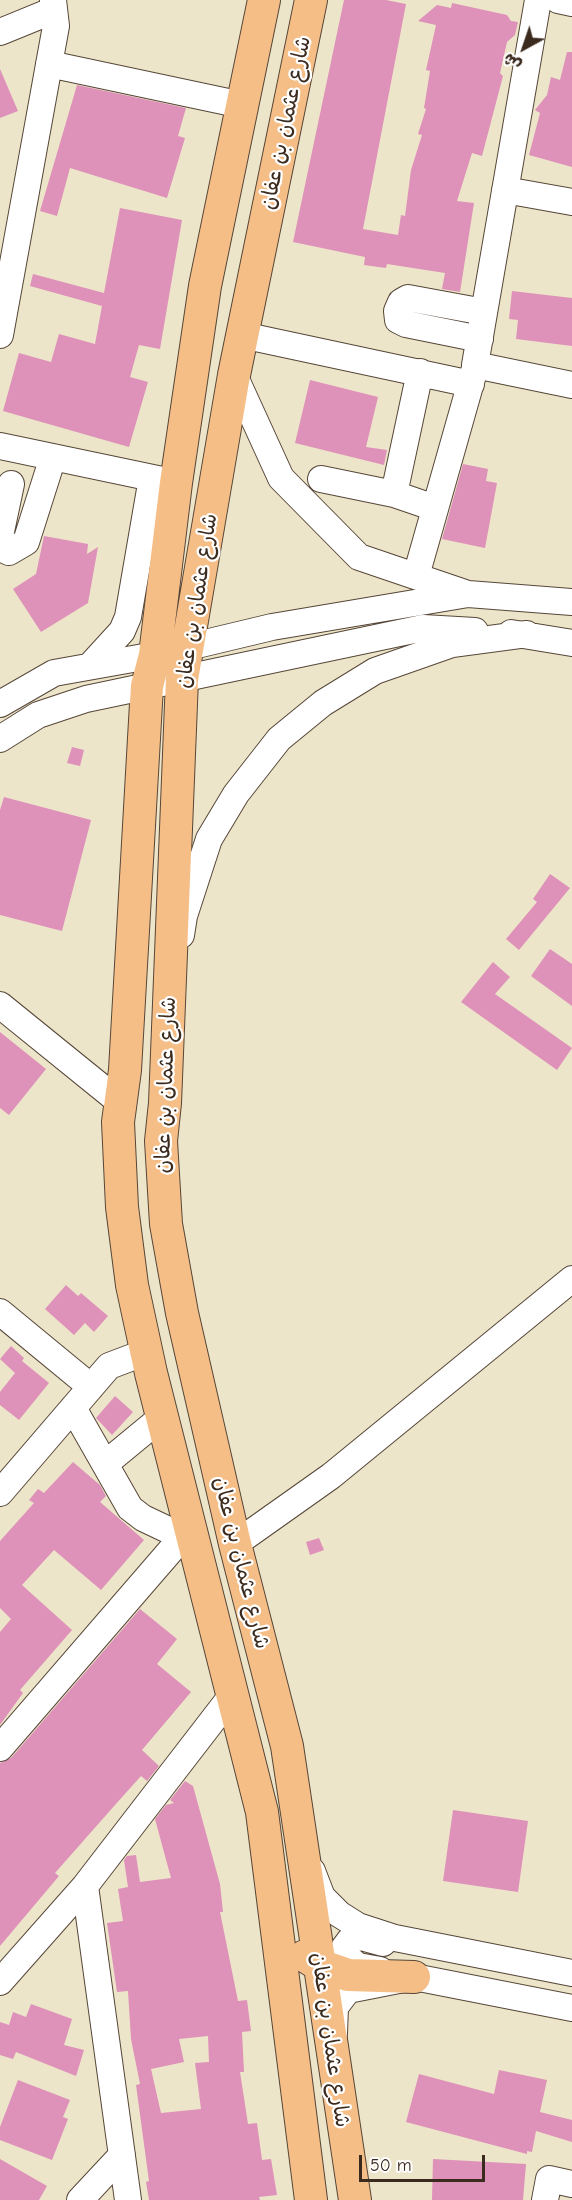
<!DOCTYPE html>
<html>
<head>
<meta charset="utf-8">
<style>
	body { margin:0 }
	#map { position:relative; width:572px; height:2200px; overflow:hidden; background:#ede5c9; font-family:"Comic Neue","Playpen Sans Arabic",sans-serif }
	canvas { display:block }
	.north { position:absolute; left:494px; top:18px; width:60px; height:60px; -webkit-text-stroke:4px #fff; paint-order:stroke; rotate:220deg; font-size:16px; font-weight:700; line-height:24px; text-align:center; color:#3b2a1e }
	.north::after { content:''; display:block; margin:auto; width:21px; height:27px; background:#3b2a1e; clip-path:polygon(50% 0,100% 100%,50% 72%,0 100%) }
	.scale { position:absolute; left:359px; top:2155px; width:126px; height:27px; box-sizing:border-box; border:3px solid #3b2a1e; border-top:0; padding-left:8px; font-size:18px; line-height:21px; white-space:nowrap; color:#3b2a1e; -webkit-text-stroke:4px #fff; paint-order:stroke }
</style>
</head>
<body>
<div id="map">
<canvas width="572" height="2200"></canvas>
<div class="north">ش</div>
<div class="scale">50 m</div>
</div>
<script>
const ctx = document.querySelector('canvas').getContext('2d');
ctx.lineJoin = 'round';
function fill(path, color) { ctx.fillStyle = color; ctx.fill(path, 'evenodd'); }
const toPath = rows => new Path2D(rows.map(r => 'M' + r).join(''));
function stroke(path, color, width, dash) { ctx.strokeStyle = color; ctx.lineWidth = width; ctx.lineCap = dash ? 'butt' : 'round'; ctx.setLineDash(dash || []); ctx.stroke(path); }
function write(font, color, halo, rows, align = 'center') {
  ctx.font = font + ' "Comic Neue","Playpen Sans Arabic",sans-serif'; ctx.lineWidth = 4.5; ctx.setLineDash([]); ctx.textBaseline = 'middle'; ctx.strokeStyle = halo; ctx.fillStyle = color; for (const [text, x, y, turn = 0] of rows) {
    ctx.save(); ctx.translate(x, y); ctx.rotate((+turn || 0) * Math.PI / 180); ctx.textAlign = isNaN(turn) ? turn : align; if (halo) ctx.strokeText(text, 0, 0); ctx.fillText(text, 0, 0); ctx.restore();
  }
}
fill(toPath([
	[344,0,386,0,406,4,363,229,398,235,401,215,405,216,411,170,422,135,418,134,426,109,424,108,430,71,426,70,436,25,418,21,437,5,451,8,452,3,507,15,511,21,518,22,515,35,507,42,500,73,503,76,482,156,472,153,457,201,474,203,460,292,442,289,445,273,387,264,386,268,364,265,365,257,293,242],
	[567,52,572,52,572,167,529,155,540,113,535,110,547,95,551,77,560,80],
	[0,69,18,111,0,118],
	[77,85,186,108,178,136,185,138,167,198,70,168,57,216,40,211],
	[120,208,182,220,160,349,139,345,130,377,148,382,129,447,3,411,19,353,51,362,59,334,95,344,102,306,30,286,33,274,104,293],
	[512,291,572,298,572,346,516,339,518,320,509,319],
	[310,380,378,397,366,447,387,450,384,465,295,443],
	[463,464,488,469,486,481,497,483,485,548,442,539],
	[44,536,88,544,87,554,98,547,88,603,41,632,13,589,36,574],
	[72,747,84,750,80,766,67,763],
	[4,797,91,820,62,931,0,915,0,810],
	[550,874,570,888,519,950,506,939,537,902,533,899],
	[550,949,572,964,572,1006,531,976],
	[493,962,510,977,495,994,572,1048,557,1070,461,1002],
	[0,1032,46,1069,9,1115,0,1108],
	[66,1285,78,1296,81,1293,108,1316,94,1332,85,1323,74,1335,45,1309],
	[11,1346,24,1358,22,1361,49,1383,19,1420,0,1405,0,1392,15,1373,0,1359],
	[115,1396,133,1412,112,1435,96,1418],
	[73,1462,100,1485,106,1496,100,1502,144,1540,101,1590,54,1550,22,1585,72,1630,20,1690,23,1693,0,1725,0,1632,11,1619,0,1608,0,1541,34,1503,29,1500,38,1489,44,1493],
	[319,1538,324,1550,310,1555,306,1542],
	[140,1609,177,1639,157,1664,191,1692,142,1750,159,1766,147,1781,141,1776,115,1805,55,1873,59,1876,0,1946,0,1763,11,1758],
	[185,1781,193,1786,220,1884,223,1912,220,1912,238,2001,247,2000,251,2031,242,2032,244,2072,240,2072,248,2124,257,2123,262,2160,271,2159,277,2195,259,2197,260,2200,149,2200,146,2182,149,2181,136,2085,140,2084,131,2039,128,1991,117,1992,107,1923,123,1921,118,1889,128,1887,124,1860,127,1856,136,1855,140,1882,171,1878,155,1819,166,1805,174,1803,170,1800],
	[208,2036,209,2062,195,2063,201,2109,161,2113,151,2069,184,2062,179,2039],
	[453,1810,528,1821,518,1892,443,1881],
	[31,2004,72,2019,64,2045,84,2050,76,2076,16,2052,13,2059,0,2055,0,2022,9,2025,13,2012,26,2017],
	[499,2070,547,2080,540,2112,572,2120,572,2142,536,2131,532,2152,527,2151,527,2154,406,2122,419,2074,494,2094],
	[18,2080,70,2100,63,2117,68,2119,52,2160,0,2140,0,2127],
	[0,2159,47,2186,39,2200,0,2200],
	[433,2159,526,2164,523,2200,432,2200]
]), '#de91b9');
const minor = toPath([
	[538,0,475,365,572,385],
	[558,0,572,3],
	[0,32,54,10],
	[49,64,242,105],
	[505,190,572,202],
	[0,335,56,26,53,0],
	[242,335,471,384],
	[480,339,406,324,398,320,397,311,401,302,408,298,484,312],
	[234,375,281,478,359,557,465,593],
	[0,446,167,481],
	[321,479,394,494,435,508],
	[394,494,420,372],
	[0,536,11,484],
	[0,548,9,552,26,542,53,457],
	[416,576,475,368],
	[511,633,572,643],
	[90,666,122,631,128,617,152,478],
	[0,704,54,673,155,655,272,627,468,594,572,602],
	[0,739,38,715,86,699,423,628,475,631],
	[181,935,184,916,209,839,236,794,279,739,323,703,375,671,452,644,527,634],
	[0,1005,121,1103],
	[0,1312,91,1387],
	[73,1408,130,1508,143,1518,183,1537],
	[105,1464,162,1417],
	[0,1493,109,1366,146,1352],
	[235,1544,331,1476,572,1279],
	[0,1748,191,1527],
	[312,1871,322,1897,339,1914,358,1926,395,1938,572,1973],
	[85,1886,128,2200],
	[380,1970,358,1966,347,1957,344,1948,350,1940,361,1937,383,1943],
	[0,1982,85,1886,233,1694],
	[334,2033,335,2007,348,1990,414,1977,572,2008],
	[80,2200,122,2155],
	[545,2200,549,2179,572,2184]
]);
const major = toPath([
	[264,0,205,286,176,483,155,655,147,686,125,1070,118,1122,122,1207,132,1285,151,1373,262,1812,311,2200],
	[311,0,234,375,182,679,165,1103,161,1141,166,1224,182,1313,235,1544,287,1746,355,2200],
	[305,1956,319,1965,348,1975,414,1977]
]);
stroke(minor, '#564638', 28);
stroke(major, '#564638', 34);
stroke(minor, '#fff', 26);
stroke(major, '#f6be87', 32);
write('21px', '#3b2a1e', '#fff', [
	["شارع عثمان بن عفان",286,123,-78],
	["شارع عثمان بن عفان",197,601,-81],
	["شارع عثمان بن عفان",166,1085,-88],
	["شارع عثمان بن عفان",241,1563,76],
	["شارع عثمان بن عفان",330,2040,82]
]);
</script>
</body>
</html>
